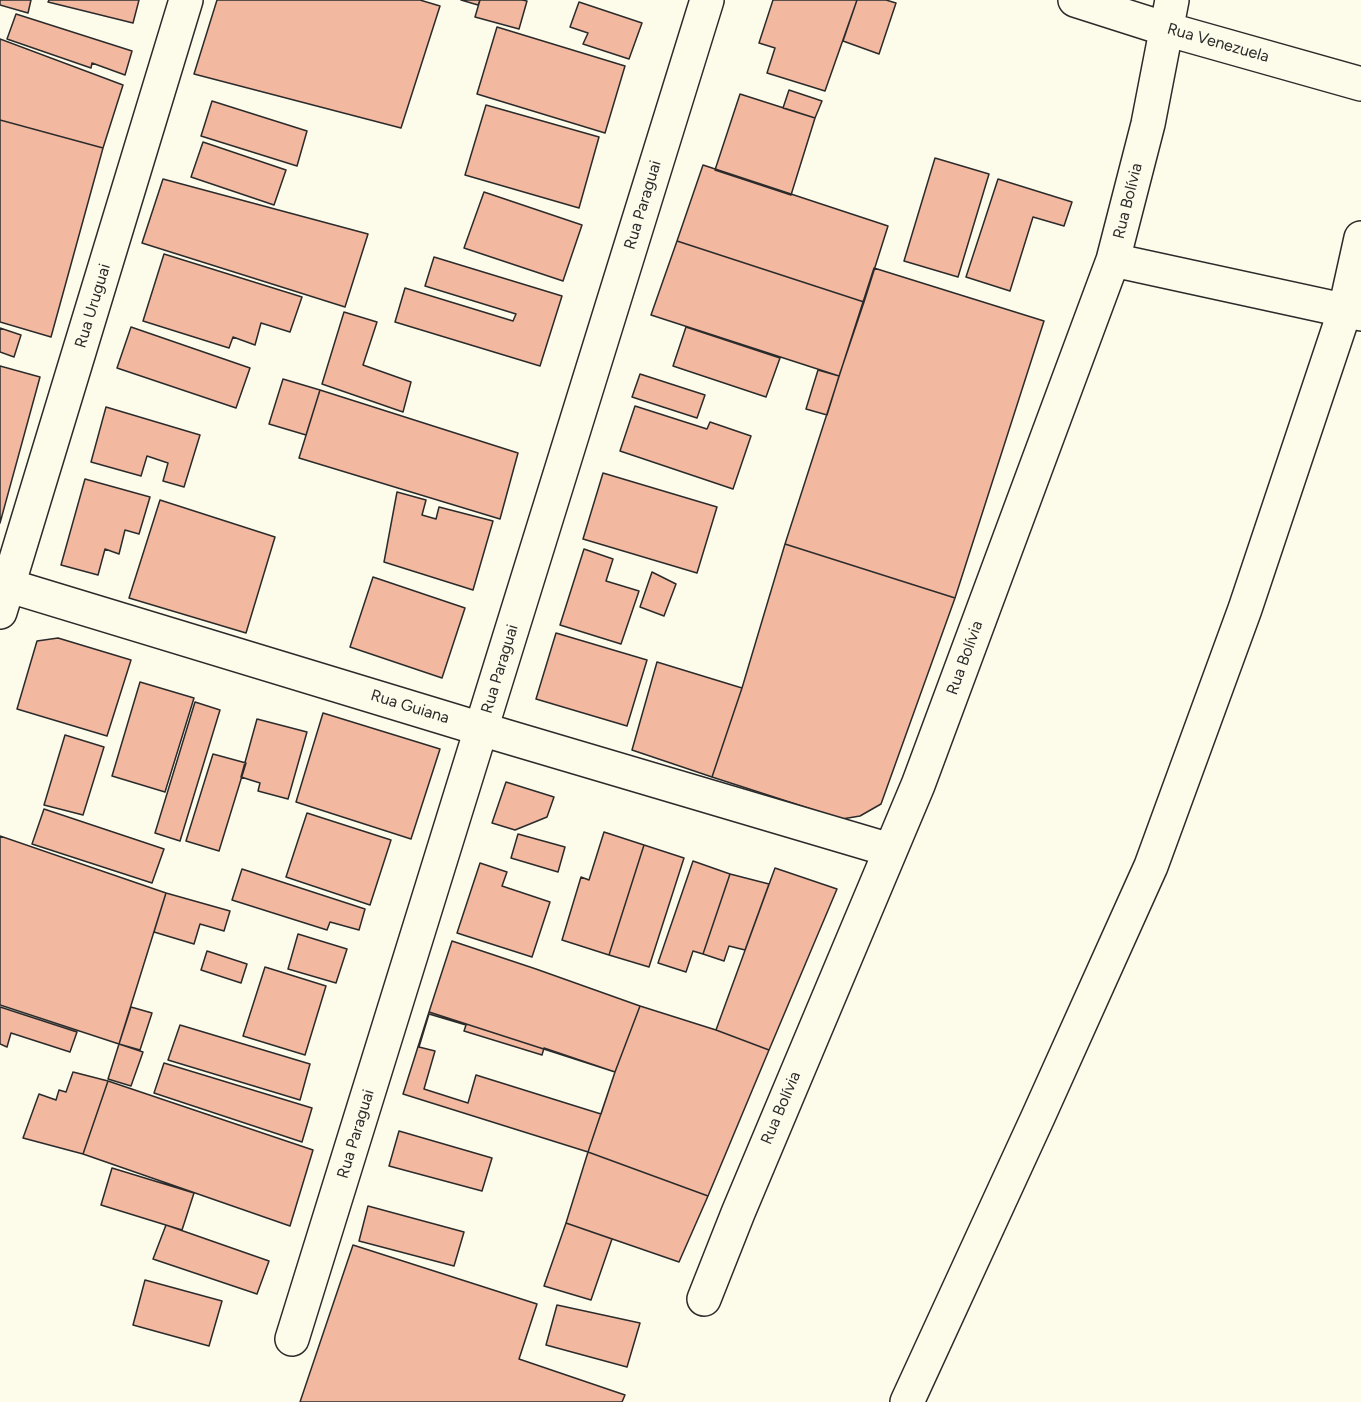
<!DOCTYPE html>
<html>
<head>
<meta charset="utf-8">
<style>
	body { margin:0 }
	canvas { display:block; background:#fdfbea }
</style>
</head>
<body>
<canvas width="1361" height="1402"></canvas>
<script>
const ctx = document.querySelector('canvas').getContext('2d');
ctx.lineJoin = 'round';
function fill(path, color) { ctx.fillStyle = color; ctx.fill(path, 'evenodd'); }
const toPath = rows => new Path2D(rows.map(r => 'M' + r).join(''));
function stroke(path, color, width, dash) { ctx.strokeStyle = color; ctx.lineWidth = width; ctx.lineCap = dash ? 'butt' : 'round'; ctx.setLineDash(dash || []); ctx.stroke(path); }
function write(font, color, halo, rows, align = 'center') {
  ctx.font = font + ' Figtree,sans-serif'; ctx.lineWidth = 4.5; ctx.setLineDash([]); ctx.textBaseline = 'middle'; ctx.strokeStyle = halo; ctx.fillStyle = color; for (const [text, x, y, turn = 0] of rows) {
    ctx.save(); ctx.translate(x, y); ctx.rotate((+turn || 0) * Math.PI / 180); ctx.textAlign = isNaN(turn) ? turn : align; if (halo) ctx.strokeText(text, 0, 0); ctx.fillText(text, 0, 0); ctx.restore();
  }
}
const building = toPath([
	[0,0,31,0,28,13,0,5,0,0],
	[49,0,139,0,133,23,48,2,49,0],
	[217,0,420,0,440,6,401,128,194,74,217,0],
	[461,0,480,0,478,5,461,0],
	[480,0,522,0,527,1,519,29,475,17,480,0],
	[773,0,857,0,825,91,767,73,775,48,759,43,773,0],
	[857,0,886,0,896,3,879,54,843,41,857,0],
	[579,2,642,23,629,59,583,44,588,33,570,27,579,2],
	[16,14,132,51,125,75,92,63,91,68,7,39,16,14],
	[497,27,625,66,605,133,477,94,497,27],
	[0,39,123,85,103,148,0,120,0,39],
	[789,90,822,101,815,118,783,108,789,90],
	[740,94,815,118,791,195,715,170,740,94],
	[212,101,307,131,297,166,201,136,212,101],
	[486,105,599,137,579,208,465,175,486,105],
	[0,120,103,148,51,337,0,322,0,120],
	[203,142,286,170,274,205,191,177,203,142],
	[935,158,989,174,958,277,904,261,935,158],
	[703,165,888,226,864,302,677,241,703,165],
	[163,179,368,234,345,307,142,243,163,179],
	[998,179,1072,202,1064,226,1033,217,1010,291,966,277,998,179],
	[484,192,582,225,563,281,464,248,484,192],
	[677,241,864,302,839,376,651,315,677,241],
	[164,254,302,297,290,332,261,323,255,345,233,337,229,348,143,321,164,254],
	[434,257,562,296,540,366,395,322,405,288,513,321,516,314,425,286,434,257],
	[874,268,1044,321,955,598,785,544,874,268],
	[344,312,377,322,363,365,411,382,403,412,322,384,344,312],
	[131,327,250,368,236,408,117,368,131,327],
	[686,327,780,358,766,397,673,366,686,327],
	[0,328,21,335,14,357,0,352,0,328],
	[0,366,40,377,0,523,0,366],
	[818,370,839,376,827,415,806,409,818,370],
	[640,374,705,395,697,418,632,397,640,374],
	[283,379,320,390,306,435,269,424,283,379],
	[320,390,518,453,500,519,299,458,320,390],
	[635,406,707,429,710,422,751,436,733,489,620,451,635,406],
	[106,407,200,435,184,487,163,481,168,463,147,456,141,476,91,462,106,407],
	[603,473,717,507,697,573,583,539,603,473],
	[85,479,150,497,139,534,125,530,119,554,105,549,98,575,61,565,85,479],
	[397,492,426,500,422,515,436,519,439,507,493,521,473,590,384,562,397,492],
	[160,500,275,537,246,633,129,598,160,500],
	[785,544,955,598,881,804,860,816,842,819,712,777,742,688,785,544],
	[584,549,613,559,606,581,639,591,621,644,560,625,584,549],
	[652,572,676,584,664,616,640,607,652,572],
	[373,577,465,608,442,678,350,647,373,577],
	[556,633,647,660,627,726,536,699,556,633],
	[58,638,131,660,107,736,17,709,37,641,58,638],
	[657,662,742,688,712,777,632,750,657,662],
	[140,682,194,698,165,792,112,776,140,682],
	[195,702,220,710,180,841,155,833,195,702],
	[323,713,440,749,411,839,296,802,323,713],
	[257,719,307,732,288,799,258,791,260,783,241,777,257,719],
	[65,735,104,747,83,815,44,805,65,735],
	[213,754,246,763,219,851,186,841,213,754],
	[506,782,554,797,547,817,515,830,492,823,506,782],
	[44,809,164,849,152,883,32,844,44,809],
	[307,813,391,840,370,905,286,877,307,813],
	[604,832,644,845,609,955,562,940,581,877,589,880,604,832],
	[518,834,565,847,558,872,511,858,518,834],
	[0,836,166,893,119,1044,0,1005,0,836],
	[644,845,684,858,649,967,609,955,644,845],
	[693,861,730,874,703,954,693,951,686,972,658,963,693,861],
	[480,863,507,872,502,886,550,902,532,957,457,933,480,863],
	[775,868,837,889,769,1050,716,1030,775,868],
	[242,869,365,909,359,930,330,922,327,930,232,900,242,869],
	[730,874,769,884,745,950,729,946,724,961,703,954,730,874],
	[166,893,230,911,224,931,200,924,194,944,154,932,166,893],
	[298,934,347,949,336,983,288,969,298,934],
	[452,941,536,969,640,1006,615,1072,429,1012,452,941],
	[207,951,247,964,241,983,201,970,207,951],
	[265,967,326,986,305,1055,243,1036,265,967],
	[640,1006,716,1030,769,1050,708,1196,588,1152,615,1072,640,1006],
	[0,1007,77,1032,70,1052,11,1033,7,1047,0,1044,0,1007],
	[131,1007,152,1013,140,1050,119,1044,131,1007],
	[429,1012,615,1072,588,1152,403,1094,429,1012],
	[429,1014,466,1025,464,1031,542,1055,544,1048,615,1072,601,1114,476,1075,468,1103,424,1089,435,1051,419,1047,429,1014],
	[180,1025,310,1064,300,1100,168,1060,180,1025],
	[119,1044,143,1052,131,1086,108,1079,119,1044],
	[164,1063,312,1108,302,1142,154,1093,164,1063],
	[73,1072,108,1081,83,1154,23,1138,39,1094,56,1100,59,1090,66,1092,73,1072],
	[108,1081,313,1150,290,1226,83,1154,108,1081],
	[399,1131,492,1158,482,1191,389,1166,399,1131],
	[588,1152,708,1196,679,1262,566,1223,588,1152],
	[112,1168,194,1193,182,1230,101,1205,112,1168],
	[368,1206,464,1232,454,1266,359,1241,368,1206],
	[566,1223,612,1239,591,1300,544,1286,566,1223],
	[166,1225,269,1261,257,1294,153,1259,166,1225],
	[353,1245,537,1304,519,1359,625,1395,622,1402,300,1402,353,1245],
	[145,1280,222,1301,209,1346,133,1325,145,1280],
	[557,1305,640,1323,627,1367,546,1345,557,1305]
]);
fill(building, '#f2b8a0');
stroke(building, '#2b2b2b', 1.5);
const street = toPath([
	[1075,0,1166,29,1361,84],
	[1113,260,1361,314],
	[0,583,481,729,890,850],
	[0,612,186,0],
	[704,1299,738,1213,918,785,1113,260,1148,124,1172,0],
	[292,1339,707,0]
]);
const primary = toPath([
	[907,1402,1038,1117,1151,866,1245,609,1345,310,1361,238]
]);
stroke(street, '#2b2b2b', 36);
stroke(primary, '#2b2b2b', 36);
stroke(street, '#fdfbea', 33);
stroke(primary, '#fdfbea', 33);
write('16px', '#2b2b2b', '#fdfbea', [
	["Rua Venezuela",1218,43,16],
	["Rua Bolívia",1128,201,-76],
	["Rua Paraguai",643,205,-73],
	["Rua Uruguai",93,306,-73],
	["Rua Bolívia",965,658,-70],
	["Rua Paraguai",500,669,-73],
	["Rua Guiana",410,707,17],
	["Rua Bolívia",781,1108,-67],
	["Rua Paraguai",356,1134,-73]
]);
</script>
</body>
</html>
